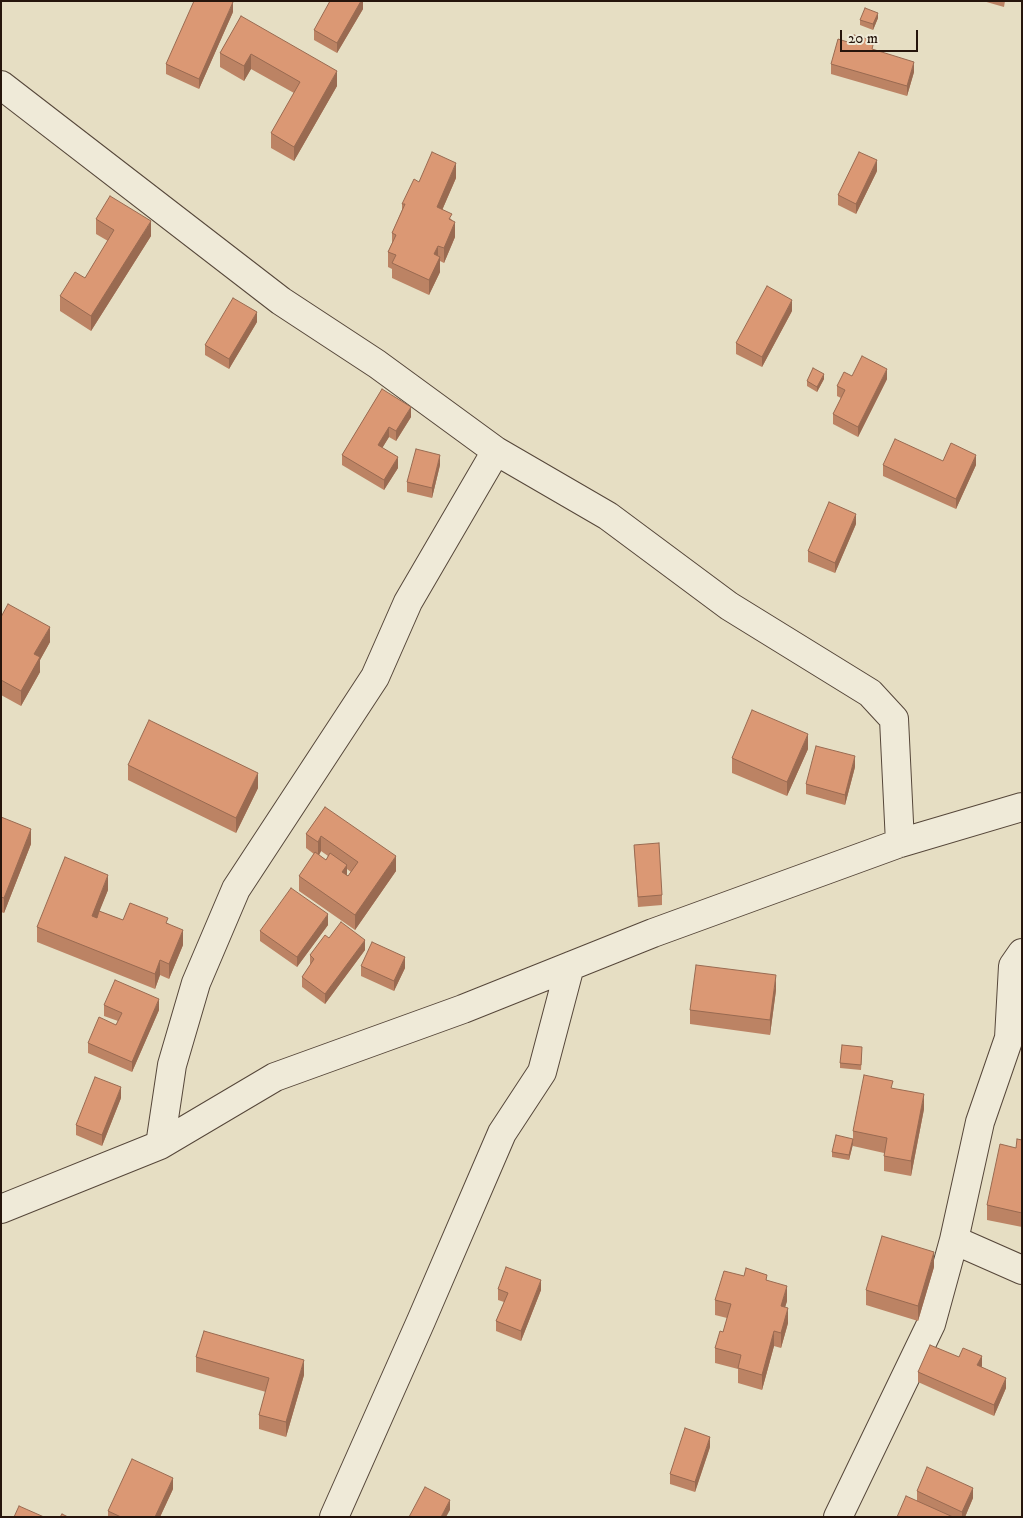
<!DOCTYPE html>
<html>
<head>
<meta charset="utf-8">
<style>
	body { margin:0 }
	#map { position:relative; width:1023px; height:1518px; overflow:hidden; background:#e6dec3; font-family:"IM FELL DW Pica",serif }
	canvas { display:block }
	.frame { position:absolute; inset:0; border:2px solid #26150c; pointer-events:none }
	.scale { position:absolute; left:840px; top:30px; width:78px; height:22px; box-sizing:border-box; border:2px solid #26150c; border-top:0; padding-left:6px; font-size:15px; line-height:18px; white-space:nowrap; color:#26150c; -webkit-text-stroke:4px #efead8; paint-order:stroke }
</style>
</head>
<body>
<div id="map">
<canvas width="1023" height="1518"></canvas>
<div class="frame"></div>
<div class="scale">20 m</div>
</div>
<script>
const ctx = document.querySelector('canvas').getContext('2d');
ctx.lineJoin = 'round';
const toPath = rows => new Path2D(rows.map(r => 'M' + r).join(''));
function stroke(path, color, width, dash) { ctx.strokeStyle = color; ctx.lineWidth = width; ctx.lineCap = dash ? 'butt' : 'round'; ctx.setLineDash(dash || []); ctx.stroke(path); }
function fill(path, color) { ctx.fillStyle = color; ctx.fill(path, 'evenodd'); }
const minor = toPath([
	[1,85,281,301,377,364,496,451,608,516,729,606,870,693,894,719,900,843],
	[160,1145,172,1065,196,983,236,889,375,677,408,602,496,451],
	[1,1209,160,1145,275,1077,463,1009,653,933,900,843,1022,807],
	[954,1240,1022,1270],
	[334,1517,421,1321,502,1133,542,1072,570,966],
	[838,1517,931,1324,954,1240,980,1122,1009,1038,1013,966,1022,953]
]);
stroke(minor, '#56473a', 30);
stroke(minor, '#efead8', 28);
fill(toPath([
	[363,1,363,9,337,53,314,40,314,30],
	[983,1,1005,1,1004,7],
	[233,12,199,89,166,74,166,64],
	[241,16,337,86,294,161,271,148,271,133,294,93,251,69,244,81,220,67,220,53],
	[878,18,873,30,860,25,860,20],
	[874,50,914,72,907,96,831,74,831,64],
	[877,171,856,214,838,205,838,195],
	[456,178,442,210,452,220,455,237,444,263,440,261,440,272,429,295,392,278,392,269,388,267,388,252,392,243,392,233,402,210,402,204,419,182],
	[96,219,151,236,91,331,60,311,60,296,85,278,108,241,96,234],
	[792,311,762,367,736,354,736,343],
	[257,322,229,369,205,355,205,345],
	[852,376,887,379,858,437,833,424,833,414,841,398,837,396,837,386],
	[824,379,817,392,807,386,807,381],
	[382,389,411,417,396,441,389,437,382,448,398,468,384,490,342,465,342,455],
	[440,465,432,498,407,492,407,482],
	[883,465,976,465,956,509,883,476],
	[856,524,835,573,808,562,808,551],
	[1,617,50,642,40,660,40,672,21,706,1,695],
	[808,749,787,796,732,773,732,758],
	[128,765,258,788,236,833,128,780],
	[855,767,845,805,806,794,806,784],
	[325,807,396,871,355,930,299,891,299,876,314,854,306,848,306,834],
	[321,851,328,856,326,860,319,855],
	[347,869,351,872,348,876,347,875],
	[1,817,31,844,4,913,1,912],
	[634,845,662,895,662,905,638,907],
	[108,890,99,911,123,920,168,923,183,945,169,979,160,975,155,989,37,942,37,927],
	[328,925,297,967,260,941,260,931],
	[329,938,365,950,325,1004,302,987,302,977,310,965,310,955],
	[361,966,405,968,394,991,361,976],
	[776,990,770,1035,690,1024,690,1010],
	[104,1005,159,1010,132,1072,88,1053,88,1043,116,1025,118,1021,104,1016],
	[862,1053,861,1070,840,1068,840,1063],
	[893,1088,924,1109,911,1176,884,1171,884,1153,853,1146,853,1144,849,1160,832,1157,832,1152,853,1139,853,1131],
	[121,1098,102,1146,76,1135,76,1125],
	[1022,1140,1022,1238,1022,1227,987,1220,987,1205,1016,1148],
	[934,1267,918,1321,866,1305,866,1290],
	[744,1276,767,1280,787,1301,785,1307,788,1323,781,1348,774,1346,762,1390,738,1383,738,1369,715,1363,715,1348,723,1332,727,1318,715,1315,715,1300],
	[498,1289,541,1290,521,1341,496,1331,496,1321,504,1302,498,1300],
	[196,1357,304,1375,286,1437,259,1429,259,1415,266,1392,196,1372],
	[959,1357,982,1366,981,1367,1006,1388,994,1416,918,1382,918,1372],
	[710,1447,695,1492,670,1484,670,1474],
	[173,1489,160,1517,108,1517,108,1511],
	[917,1491,973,1498,965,1517,897,1517,917,1501]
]), '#bc8364');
fill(toPath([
	[361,1,363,1,363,9,337,53,337,43],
	[233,2,233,12,199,89,199,79],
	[878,13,878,18,873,30,873,24],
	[251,54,251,69,244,81,244,66],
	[914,62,914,72,907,96,907,86],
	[337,71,337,86,294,161,294,147],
	[877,160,877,171,856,214,856,204],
	[456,163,456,178,437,222,437,207],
	[151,221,151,236,91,331,91,316],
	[455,222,455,237,444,263,444,248],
	[438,246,438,260,440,257,440,272,429,295,429,280,434,254],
	[792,300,792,311,762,367,762,357],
	[257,312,257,322,229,369,229,359],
	[887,369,887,379,858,437,858,427],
	[824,374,824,379,817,392,817,387],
	[411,407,411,417,396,441,396,431],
	[389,427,389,437,378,455,378,445],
	[440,455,440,465,432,498,432,488],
	[976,455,976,465,956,509,956,499],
	[398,457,398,468,384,490,384,480],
	[856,514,856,524,835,573,835,563],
	[50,627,50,642,40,660,40,672,21,706,21,691,34,654],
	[808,734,808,749,787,796,787,782],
	[855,756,855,767,845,805,845,795],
	[258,773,258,788,236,833,236,818],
	[31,829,31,844,4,913,4,898],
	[321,836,321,851,318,857,318,842],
	[396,856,396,871,355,930,355,915],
	[347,865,347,880,342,872],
	[108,875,108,890,92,930,92,916],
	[328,914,328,925,297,967,297,957],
	[183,930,183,945,169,979,169,964],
	[365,940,365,950,325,1004,325,994],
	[405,957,405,968,394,991,394,981],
	[160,960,160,975,155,989,155,974],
	[776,975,776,990,770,1035,770,1020],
	[159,999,159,1010,132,1072,132,1062],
	[121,1087,121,1098,102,1146,102,1135],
	[924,1094,924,1109,911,1176,911,1161],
	[853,1139,853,1144,849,1160,849,1155],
	[934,1252,934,1267,918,1321,918,1306],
	[541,1280,541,1290,521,1341,521,1331],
	[787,1286,787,1301,781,1321,781,1306],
	[788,1308,788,1323,781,1348,781,1333],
	[774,1331,774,1346,762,1390,762,1375],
	[982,1356,982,1366,977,1376,977,1365],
	[304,1360,304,1375,286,1437,286,1422],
	[1006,1378,1006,1388,994,1416,994,1405],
	[710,1437,710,1447,695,1492,695,1482],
	[173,1478,173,1489,160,1517,155,1517],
	[973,1488,973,1498,965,1517,962,1517,962,1512],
	[450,1500,450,1510,446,1517,441,1517]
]), '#996a51');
const building = toPath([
	[194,1,231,1,233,2,199,79,166,64,194,1],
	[330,1,361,1,337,43,314,30,330,1],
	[865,8,878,13,873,24,860,20,865,8],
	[241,16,337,71,294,147,271,133,300,82,251,54,244,66,220,53,241,16],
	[854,35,874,41,872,49,914,62,907,86,831,64,838,39,851,43,854,35],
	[432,152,456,163,437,207,452,214,449,219,455,222,444,248,438,246,434,254,440,257,429,280,392,263,396,255,388,252,396,235,392,233,405,204,402,204,414,179,419,182,432,152],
	[859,152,877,160,856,204,838,195,859,152],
	[110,196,151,221,91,316,60,296,75,272,85,278,114,230,96,219,110,196],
	[767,286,792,300,762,357,736,343,767,286],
	[233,298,257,312,229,359,205,345,233,298],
	[862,356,887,369,858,427,833,414,845,390,837,386,844,372,852,376,862,356],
	[813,368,824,374,817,387,807,381,813,368],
	[382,389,411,407,396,431,389,427,378,445,398,457,384,480,342,455,382,389],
	[895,439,943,461,951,443,976,455,956,499,883,465,895,439],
	[416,449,440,455,432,488,407,482,416,449],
	[829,502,856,514,835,563,808,551,829,502],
	[8,604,50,627,34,654,40,657,21,691,1,680,1,617,8,604],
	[752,710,808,734,787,782,732,758,752,710],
	[149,720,258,773,236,818,128,765,149,720],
	[816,746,855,756,845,795,806,784,816,746],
	[325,807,396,856,355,915,299,876,315,852,326,860,330,853,347,865,342,872,348,876,358,862,321,836,318,842,306,834,325,807],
	[1,817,31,829,4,898,1,897,1,817],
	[659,843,662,895,638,897,634,845,659,843],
	[65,857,108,875,92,916,97,918,99,911,123,920,130,903,168,918,166,923,183,930,169,964,160,960,155,974,37,927,65,857],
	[291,888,328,914,297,957,260,931,291,888],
	[341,922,365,940,325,994,302,977,314,959,310,955,325,935,329,938,341,922],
	[372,942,405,957,394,981,361,966,372,942],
	[696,965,776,975,770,1020,690,1010,696,965],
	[115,980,159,999,132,1062,88,1043,99,1017,116,1025,122,1013,104,1005,115,980],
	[842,1045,862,1047,861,1065,840,1063,842,1045],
	[864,1075,893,1081,891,1088,924,1094,911,1161,884,1156,887,1138,853,1131,864,1075],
	[95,1077,121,1087,102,1135,76,1125,95,1077],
	[836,1135,853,1139,849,1155,832,1152,836,1135],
	[1017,1139,1022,1140,1022,1213,987,1205,1000,1144,1016,1148,1017,1139],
	[882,1236,934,1252,918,1306,866,1290,882,1236],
	[506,1267,541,1280,521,1331,496,1321,508,1293,498,1289,506,1267],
	[746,1268,767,1275,766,1280,787,1286,781,1306,788,1308,781,1333,774,1331,762,1375,738,1368,741,1355,715,1348,720,1331,723,1332,731,1304,715,1300,724,1271,744,1276,746,1268],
	[204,1331,304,1360,286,1422,259,1415,269,1378,196,1357,204,1331],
	[930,1345,959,1357,963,1348,982,1356,977,1365,1006,1378,994,1405,918,1372,930,1345],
	[685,1428,710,1437,695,1482,670,1474,685,1428],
	[132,1459,173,1478,155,1517,121,1517,108,1511,132,1459],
	[927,1467,973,1488,962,1512,917,1491,927,1467],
	[425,1487,450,1500,441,1517,409,1517,425,1487],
	[906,1496,953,1517,897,1517,906,1496],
	[19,1506,44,1517,14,1517,19,1506],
	[62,1514,68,1517,60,1517,62,1514]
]);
fill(building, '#db9874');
stroke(building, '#996a51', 1);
</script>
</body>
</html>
